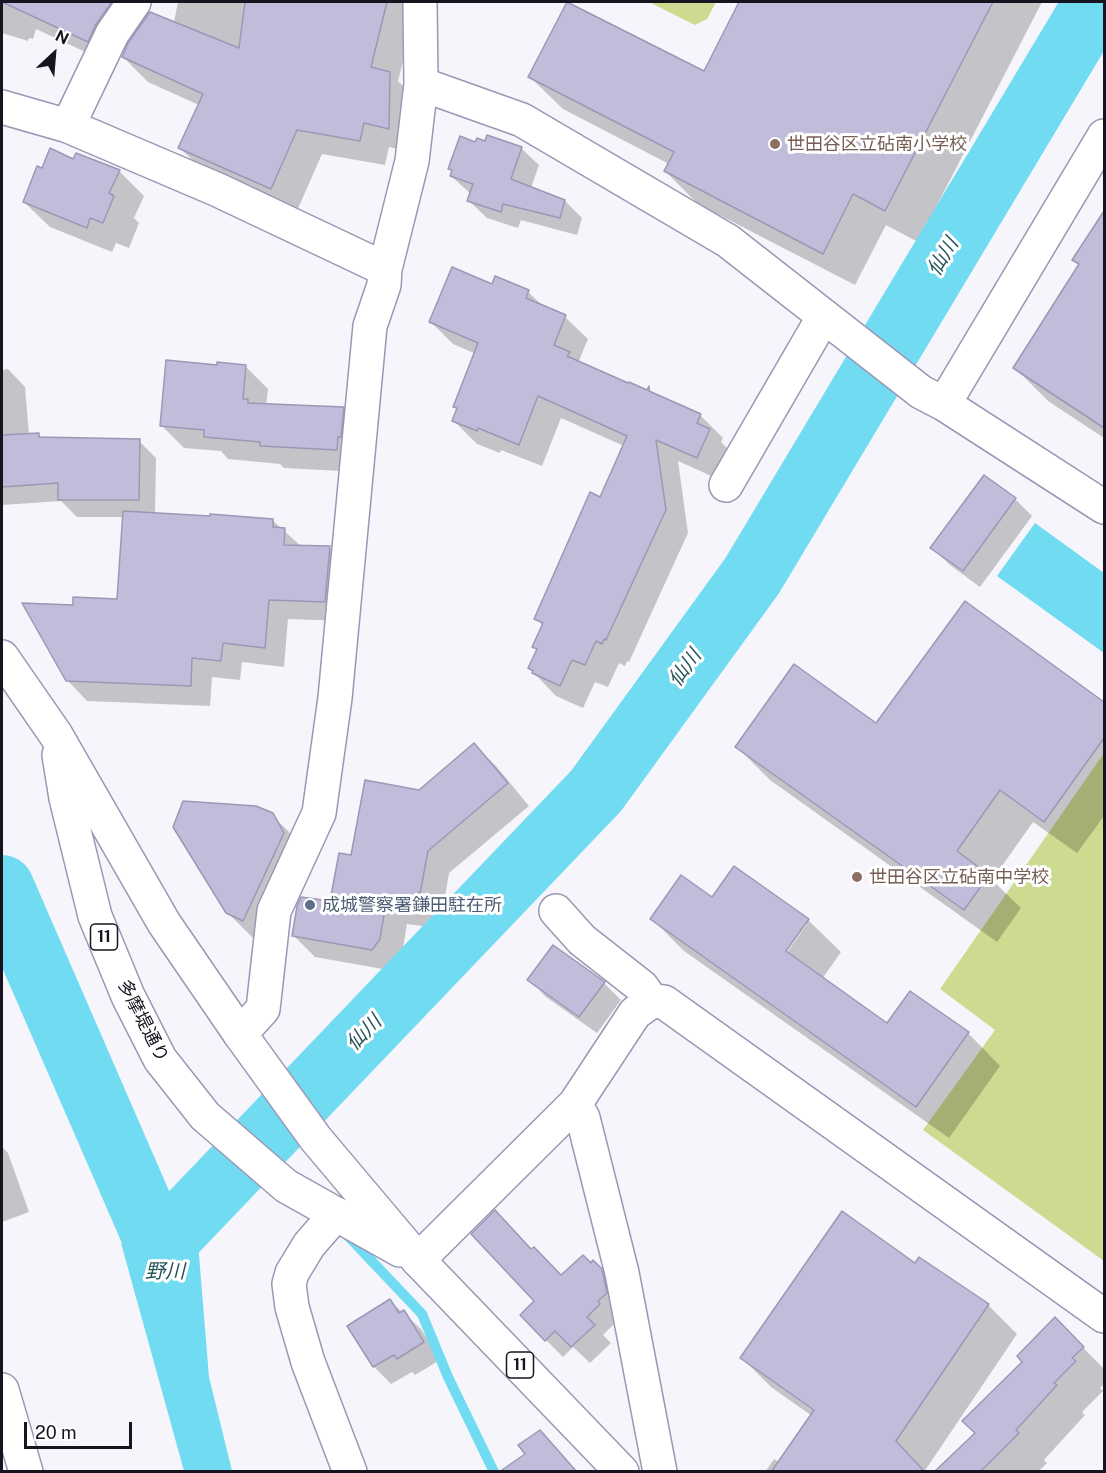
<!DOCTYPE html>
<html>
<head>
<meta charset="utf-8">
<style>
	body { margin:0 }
	#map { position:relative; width:1106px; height:1473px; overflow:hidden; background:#f5f5fb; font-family:"Public Sans",sans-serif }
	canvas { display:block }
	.frame { position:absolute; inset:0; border:3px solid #16141f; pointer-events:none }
	.north { position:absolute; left:24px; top:24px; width:60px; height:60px; -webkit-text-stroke:4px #fff; paint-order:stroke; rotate:26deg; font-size:16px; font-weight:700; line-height:24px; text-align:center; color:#16141f }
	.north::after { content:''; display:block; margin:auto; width:21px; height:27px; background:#16141f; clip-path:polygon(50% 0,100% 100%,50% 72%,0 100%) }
	.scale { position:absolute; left:24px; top:1422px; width:108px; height:27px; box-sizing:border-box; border:3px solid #16141f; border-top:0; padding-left:8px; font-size:18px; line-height:21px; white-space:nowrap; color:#16141f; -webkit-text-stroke:4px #fff; paint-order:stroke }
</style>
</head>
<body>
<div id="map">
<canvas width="1106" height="1473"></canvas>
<div class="frame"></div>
<div class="north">N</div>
<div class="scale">20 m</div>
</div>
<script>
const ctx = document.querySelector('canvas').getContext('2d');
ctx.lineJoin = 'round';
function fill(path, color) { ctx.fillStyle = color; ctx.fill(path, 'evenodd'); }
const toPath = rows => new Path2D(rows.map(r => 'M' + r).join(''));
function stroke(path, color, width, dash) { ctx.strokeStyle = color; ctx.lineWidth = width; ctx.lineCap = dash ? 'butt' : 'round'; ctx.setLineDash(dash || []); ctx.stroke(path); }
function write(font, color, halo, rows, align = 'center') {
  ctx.font = font + ' "Public Sans","Noto Sans JP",sans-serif'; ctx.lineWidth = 6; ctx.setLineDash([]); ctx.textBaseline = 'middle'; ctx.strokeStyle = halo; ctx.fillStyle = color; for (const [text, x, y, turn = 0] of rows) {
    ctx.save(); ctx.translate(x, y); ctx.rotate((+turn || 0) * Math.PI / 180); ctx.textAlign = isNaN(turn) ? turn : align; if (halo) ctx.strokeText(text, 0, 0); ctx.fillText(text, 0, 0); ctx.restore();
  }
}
fill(toPath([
	[649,2,716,2,707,19,695,25],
	[1104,753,1104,1261,923,1130,995,1030,940,989]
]), '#cddb90');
fill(toPath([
	[1035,523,1104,573,1104,653,997,576],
	[197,1231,209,1377,232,1471,184,1471,121,1243]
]), '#71dbf1');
fill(toPath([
	[2,2,123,2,111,64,36,29,33,39,29,38,28,41,2,33],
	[178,2,424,2,410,34,398,81,415,98,413,153,389,147,385,165,322,154,296,213,205,173,180,148,199,105,148,82,123,57,173,27],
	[741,2,1042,2,918,242,886,225,855,285,698,204,665,171,669,164,563,109,530,77,569,3,704,73],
	[476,144,521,148,539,165,531,188,565,201,582,218,577,235,521,220,518,228,487,218,469,201,471,194,451,176,453,171,450,169],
	[43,170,119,171,144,196,134,218,139,223,129,248,116,243,112,252,50,227,24,202],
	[1093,231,1104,239,1104,438,1048,401,1015,368,1080,265,1074,260],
	[493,286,528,292,544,307,565,317,588,339,578,363,648,392,649,389,655,395,700,415,723,438,721,442,732,453,720,480,678,461,688,533,629,662,627,661,625,666,619,663,608,687,595,682,583,708,556,696,534,673,538,651,534,647,543,626,536,618,600,499,624,446,561,418,542,466,501,450,500,453,477,444,454,421,458,410,455,407,476,354,453,344,430,321],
	[245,366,268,389,266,406,343,409,365,431,359,472,284,468,280,464,228,459,221,451,184,448,161,425,219,367],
	[8,369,25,387,29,435,38,434,42,439,139,441,156,458,155,514,272,520,302,547,329,548,349,568,345,621,288,619,284,667,242,662,240,680,212,677,210,706,87,701,67,680,75,606,118,600,124,517,77,517,61,501,2,505,2,370],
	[1015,499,1032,516,980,587,950,565,932,548],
	[965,603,1104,704,1104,816,1077,853,1033,822,992,880,1021,908,997,942,770,780,737,747,877,725],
	[474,745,496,766,529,806,449,873,442,915,439,914,437,928,407,924,401,961,394,971,315,957,294,936,332,903,352,857,419,791],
	[272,815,298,841,268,946,253,938,227,912],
	[712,899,808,920,841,952,822,979,888,1025,968,1033,1000,1066,949,1138,684,951,652,919],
	[804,924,807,924,783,958,781,956],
	[529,979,604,983,621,1000,597,1033,546,997],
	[2,1147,8,1153,29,1212,2,1222],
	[532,1251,561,1277,593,1263,619,1288,623,1310,614,1319,616,1322,603,1335,611,1343,590,1363,573,1347,563,1357,546,1340,536,1301],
	[915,1265,988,1305,1017,1334,924,1472,765,1472,774,1459,779,1462,812,1416,771,1387,742,1358],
	[390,1301,421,1329,440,1360,415,1375,412,1372,391,1384,374,1367,349,1326],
	[1055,1319,1104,1369,1104,1384,1100,1388,1103,1391,1082,1412,1085,1415,1044,1460,1047,1463,1038,1472,936,1472,977,1433]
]), '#0003');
stroke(toPath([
	[348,1236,422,1314,448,1377,494,1472]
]), '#71dbf1', 10);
stroke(toPath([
	[2,887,159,1248,166,1286],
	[159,1248,596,791,752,576,1096,2]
]), '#71dbf1', 64);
const building = toPath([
	[2,2,112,2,96,24,88,42,2,2],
	[245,2,387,2,371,67,390,72,389,129,364,123,360,141,297,130,271,189,178,148,203,94,122,57,128,43,150,12,239,48,245,2],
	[567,2,704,71,739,2,993,2,885,211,853,194,823,254,664,171,674,152,528,77,567,2],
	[487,135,522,147,511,179,565,200,560,218,503,204,501,212,467,201,473,184,450,176,452,170,448,169,460,136,475,142,477,138,485,141,487,135],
	[50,148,73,159,76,153,120,170,109,193,114,196,103,223,90,218,87,228,23,202,37,166,42,168,50,148],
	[1104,211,1104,428,1013,368,1079,264,1072,260,1104,211],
	[452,267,492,284,495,276,529,290,526,298,566,315,554,345,570,352,567,356,628,383,629,382,647,390,649,386,649,391,701,414,697,423,710,429,697,458,656,440,666,510,606,640,604,639,602,644,596,641,585,665,572,660,560,686,532,673,533,671,528,668,537,649,532,647,543,623,534,619,590,492,600,497,627,436,538,396,519,445,478,428,477,431,452,421,457,408,453,407,478,343,429,322,452,267],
	[166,360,217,365,217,362,246,365,243,399,248,399,248,403,344,407,341,437,338,437,337,450,260,446,260,442,204,437,204,430,160,426,166,360],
	[39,433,39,437,140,439,139,500,58,500,58,483,2,487,2,435,39,433],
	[984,475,1016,498,963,571,930,548,984,475],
	[123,511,210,516,210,514,273,519,273,527,285,528,284,545,330,546,325,602,269,600,265,648,223,643,221,661,192,658,191,686,66,681,22,603,73,605,73,597,117,599,123,511],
	[965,601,1104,702,1104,738,1044,822,1000,790,957,851,989,875,964,910,735,747,794,664,876,723,965,601],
	[474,743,508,783,428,851,420,894,418,893,415,907,386,903,380,939,372,950,292,936,297,906,301,897,330,901,339,853,351,855,365,780,419,790,474,743],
	[183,801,256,806,273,813,284,833,243,921,226,913,173,827,183,801],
	[734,866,809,919,786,951,887,1023,910,991,969,1032,916,1107,650,919,681,875,712,897,734,866],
	[553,945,605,982,579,1017,527,980,553,945],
	[495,1210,531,1249,534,1247,561,1275,583,1255,591,1263,593,1260,602,1269,607,1293,598,1301,600,1304,587,1317,595,1325,571,1347,555,1331,545,1341,520,1315,534,1301,471,1234,495,1210],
	[842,1211,915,1263,919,1257,989,1304,896,1441,925,1472,771,1472,814,1410,740,1358,842,1211],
	[390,1299,399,1313,404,1310,424,1342,397,1359,394,1355,373,1367,347,1326,390,1299],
	[1055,1317,1084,1347,1072,1358,1076,1361,1054,1383,1057,1385,1016,1430,1019,1433,980,1472,934,1472,975,1433,962,1421,1022,1362,1017,1356,1055,1317],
	[540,1430,577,1472,499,1472,525,1454,518,1445,540,1430]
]);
fill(building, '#c0bddb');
stroke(building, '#9b97b5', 1.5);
const minor = toPath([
	[421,84,522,120,728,241,921,392,944,404,1104,507],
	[2,107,68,126,218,190,385,269],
	[68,126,112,34,134,2],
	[944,404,1104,136],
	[726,485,824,316],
	[556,911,582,940,642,987,652,1001,664,1002,1104,1316],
	[240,1034,263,1009,274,911,319,813,335,698,370,326,384,285,385,269,412,161,421,84,420,2],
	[575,1104,583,1118,622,1273,660,1472],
	[336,1214,309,1245,292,1273,289,1284,292,1307,308,1362,350,1472],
	[418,1260,575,1104,635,1013,652,1001],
	[2,1390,26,1472]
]);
const major = toPath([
	[2,657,56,735,164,923,240,1034,316,1139,418,1260,622,1472],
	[59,755,66,798,95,916,128,996,160,1059,205,1116,286,1186,400,1250]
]);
stroke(minor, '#9b97b4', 36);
stroke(major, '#9b97b4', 36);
stroke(minor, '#fff', 33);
stroke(major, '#fff', 33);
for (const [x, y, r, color] of [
	[775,144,6,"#8d6e63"],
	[857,877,6,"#8d6e63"],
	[310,905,6,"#5c6f8a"]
]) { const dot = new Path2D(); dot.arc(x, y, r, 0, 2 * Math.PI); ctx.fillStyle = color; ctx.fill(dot); stroke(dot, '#fff', 2); }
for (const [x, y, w] of [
	[104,937,27],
	[520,1365,27]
]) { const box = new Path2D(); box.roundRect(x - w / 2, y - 13, w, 26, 4.5); ctx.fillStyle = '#fff'; ctx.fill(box); stroke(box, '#16141f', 1.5); }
write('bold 16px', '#16141f', null, [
	["11",104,937],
	["11",520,1365]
]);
write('18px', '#785e54', '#fff', [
	["世田谷区立砧南小学校",787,144],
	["世田谷区立砧南中学校",869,877]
], 'left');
write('18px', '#4e5e75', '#fff', [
	["成城警察署鎌田駐在所",322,905]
], 'left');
write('18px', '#16141f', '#fff', [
	["多摩堤通り",143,1021,63]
]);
write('italic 20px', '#25545d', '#fff', [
	["仙川",943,257,-59],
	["仙川",685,668,-54],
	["仙川",364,1033,-46],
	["野川",165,1272]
]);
</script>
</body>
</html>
